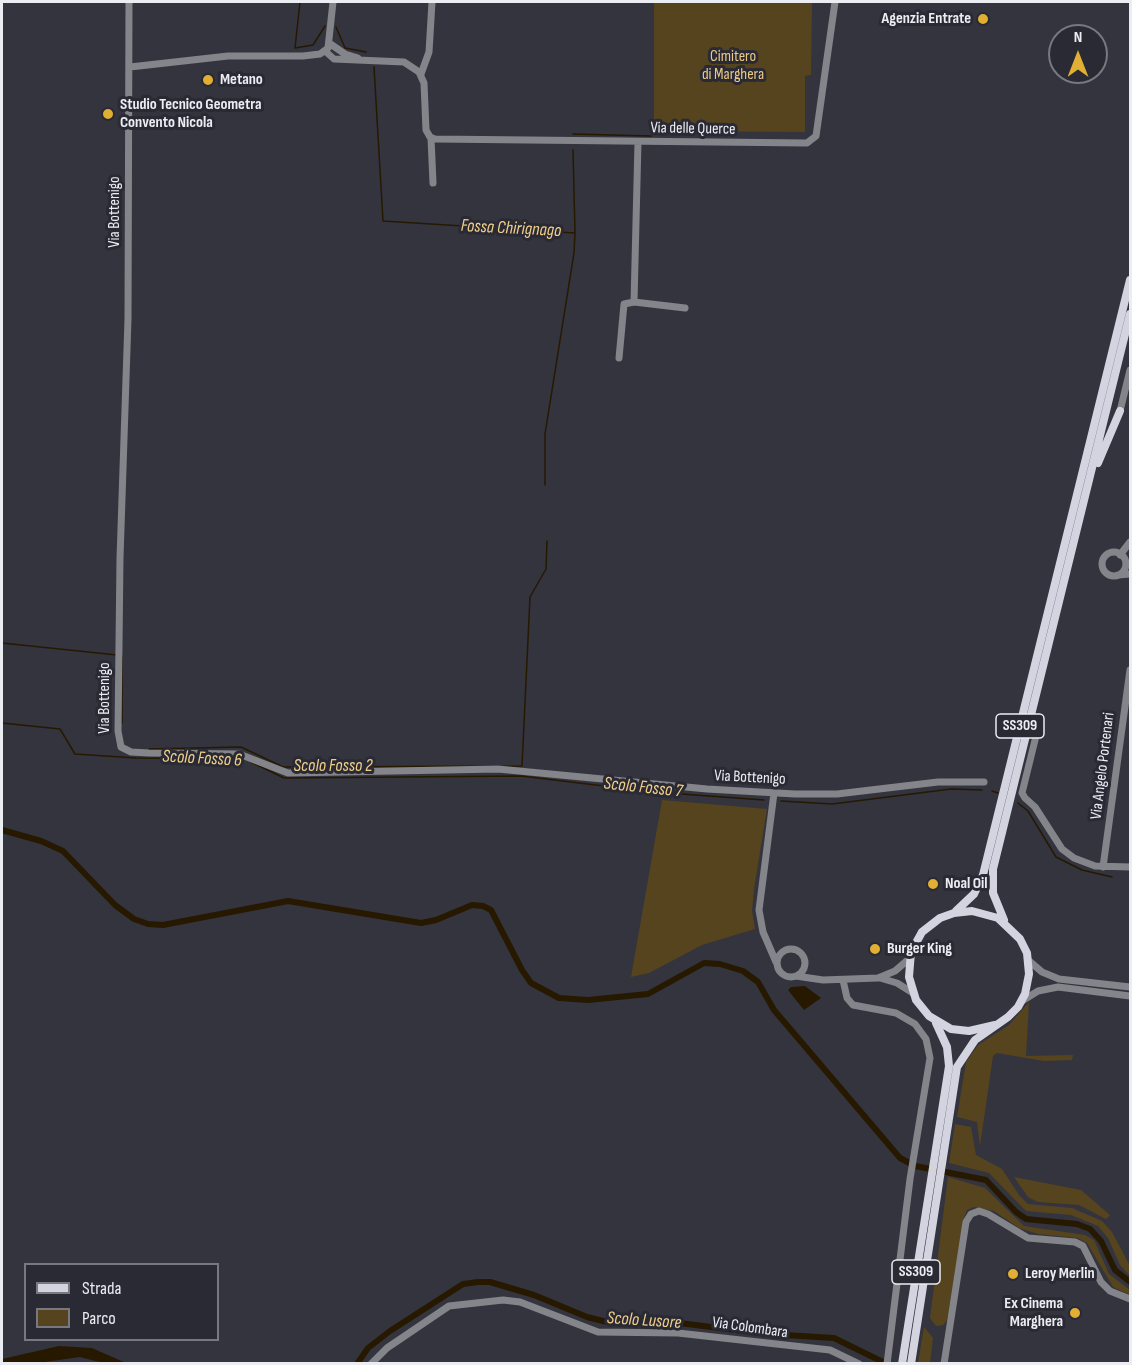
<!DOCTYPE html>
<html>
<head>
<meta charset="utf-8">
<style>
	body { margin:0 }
	#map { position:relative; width:1132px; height:1365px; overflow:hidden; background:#34343f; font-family:"Sofia Sans Condensed",sans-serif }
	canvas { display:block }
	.frame { position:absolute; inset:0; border:3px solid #ececf3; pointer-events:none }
	.legend { position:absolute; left:24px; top:1263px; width:195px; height:78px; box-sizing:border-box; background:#2a2a35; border:2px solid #787881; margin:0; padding:8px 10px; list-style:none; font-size:18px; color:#ececf3 }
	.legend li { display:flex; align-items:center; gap:12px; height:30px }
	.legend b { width:30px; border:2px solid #787881 }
	.north { position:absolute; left:1048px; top:24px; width:60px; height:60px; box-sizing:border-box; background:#2a2a35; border:2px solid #787881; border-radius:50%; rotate:0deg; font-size:16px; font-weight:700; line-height:24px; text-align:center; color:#ececf3 }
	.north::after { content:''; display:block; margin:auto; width:21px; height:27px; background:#e1af34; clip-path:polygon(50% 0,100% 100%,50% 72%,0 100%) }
</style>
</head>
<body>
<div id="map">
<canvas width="1132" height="1365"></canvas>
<div class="frame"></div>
<ul class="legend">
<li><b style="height:8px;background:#d3d4e0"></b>Strada</li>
<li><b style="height:16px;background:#56441e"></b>Parco</li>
</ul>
<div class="north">N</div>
</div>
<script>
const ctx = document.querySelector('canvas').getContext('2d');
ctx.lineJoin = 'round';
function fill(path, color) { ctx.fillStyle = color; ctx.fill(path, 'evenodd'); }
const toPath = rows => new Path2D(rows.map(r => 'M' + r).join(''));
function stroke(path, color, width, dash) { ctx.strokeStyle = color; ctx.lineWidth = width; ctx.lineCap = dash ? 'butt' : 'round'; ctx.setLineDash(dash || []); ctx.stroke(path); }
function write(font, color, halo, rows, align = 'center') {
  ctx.font = font + ' "Sofia Sans Condensed",sans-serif'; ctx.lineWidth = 6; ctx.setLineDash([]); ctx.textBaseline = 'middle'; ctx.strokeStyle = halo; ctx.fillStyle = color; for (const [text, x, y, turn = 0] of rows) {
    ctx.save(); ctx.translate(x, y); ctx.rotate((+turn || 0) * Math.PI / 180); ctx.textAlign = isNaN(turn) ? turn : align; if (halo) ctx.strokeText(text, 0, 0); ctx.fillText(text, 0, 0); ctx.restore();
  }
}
fill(toPath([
	[654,2,812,2,811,75,805,76,805,132,654,131],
	[662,800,767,809,754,889,752,911,755,929,702,945,649,973,631,977],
	[1029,1002,1026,1056,1073,1055,1072,1060,1044,1061,997,1053,993,1056,980,1146,977,1122,957,1117,966,1062,978,1045,1009,1025],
	[955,1124,971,1127,976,1155,1002,1169,1019,1195,1028,1204,1072,1208,1102,1221,1112,1232,1130,1266,1130,1276,1120,1265,1108,1238,1098,1226,1071,1215,1026,1211,989,1173,949,1163],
	[948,1177,985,1188,1024,1226,1085,1235,1094,1240,1109,1274,1130,1290,1130,1295,1113,1287,1087,1243,1078,1238,1038,1234,1019,1228,994,1211,974,1207,967,1210,964,1218,947,1320,943,1325,936,1326,930,1318],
	[1014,1177,1081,1190,1110,1215,1106,1219,1079,1205,1038,1202,1028,1197],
	[924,1327,933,1338,930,1363,918,1363]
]), '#56441e');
fill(toPath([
	[805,986,821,998,804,1010,788,990,791,987],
	[59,1346,92,1348,126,1363,103,1363,80,1357,38,1363,2,1363,2,1359]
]), '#261900');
stroke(toPath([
	[300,2,295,48,313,45,325,26],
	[336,27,345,48,366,52],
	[374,67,383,221,575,233,574,253,545,434,545,485],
	[573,134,651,136],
	[573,150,575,233],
	[2,643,117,655],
	[2,723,60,729,75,754,136,758,244,759],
	[122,723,122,656],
	[149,749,241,747,283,767,522,766,530,597,546,569,547,541],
	[251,762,284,778,521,776,654,792,764,800],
	[992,791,998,793],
	[781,801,832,804,951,789,982,790],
	[1018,803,1028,811,1056,857,1082,870,1112,877]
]), '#261900', 1.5);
stroke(toPath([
	[2,830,41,841,63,851,115,905,134,919,148,924,163,925,288,901,421,923,436,920,472,905,483,906,491,910,522,970,531,983,559,998,588,1000,648,994,704,963,720,964,743,971,758,982,774,1010,900,1158,915,1166,986,1180,1016,1212,1026,1219,1077,1224,1090,1229,1101,1241,1115,1270,1130,1282],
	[357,1364,368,1348,390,1331,463,1284,478,1282,490,1282,534,1295,587,1317,611,1323,671,1322,768,1334,834,1338,887,1364]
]), '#261900', 6);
stroke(toPath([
	[129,2,128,319,120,558,118,731,121,747,131,752,149,753,239,754,288,773,498,769,707,789,795,794,837,794,938,782,984,782],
	[329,43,345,54,358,58],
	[325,51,334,59,404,62,419,72,424,83,426,130,430,137,435,139,807,143,816,136,835,2],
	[130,67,228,56,303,56,320,54,328,48,333,2],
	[421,74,429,52,432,2],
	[431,138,433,183],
	[634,302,638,142],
	[619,358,624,304,634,302,685,308],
	[1120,411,1130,370],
	'1102 564a12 12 0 1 1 24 0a12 12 0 1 1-24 0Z',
	[1120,555,1130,542],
	[1118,575,1130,574],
	[1037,732,1022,793,1025,798,1035,807,1062,849,1074,858,1095,866,1130,867],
	[774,793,759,910,763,932,776,962],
	[1103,867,1130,670],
	'777 963a14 14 0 1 1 28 0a14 14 0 1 1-28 0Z',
	[1028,960,1042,972,1059,979,1130,987],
	[796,976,823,980,878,978,895,971,909,959],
	[880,978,897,983,913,993],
	[843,980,847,998,853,1005,896,1013,915,1024,926,1039,930,1058,910,1179,887,1364],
	[1022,1001,1038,991,1058,987,1130,996],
	[371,1364,387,1348,449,1306,503,1300,520,1302,598,1332,678,1333,830,1350,859,1364],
	[944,1364,966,1222,971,1214,979,1211,988,1214,1028,1238,1075,1242,1083,1246,1101,1282,1110,1291,1130,1299]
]), '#84858a', 7);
stroke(toPath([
	[1098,463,1120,411],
	[956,911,974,894,983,875,1130,280],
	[1004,920,993,893,993,869,1130,314],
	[902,1364,949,1066,947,1047,936,1023],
	[911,1364,957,1067,975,1040,1008,1017,1018,1007,1025,994,1029,974,1027,953,1020,939,998,918,972,911,954,913,940,918,922,932,911,952,909,977,916,1000,929,1016,951,1029,969,1031,995,1025]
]), '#d3d4e0', 8);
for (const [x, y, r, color] of [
	[983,19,6,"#e1af34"],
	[208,80,6,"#e1af34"],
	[108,114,6,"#e1af34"],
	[933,884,6,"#e1af34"],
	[875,949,6,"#e1af34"],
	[1013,1274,6,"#e1af34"],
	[1075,1313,6,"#e1af34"]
]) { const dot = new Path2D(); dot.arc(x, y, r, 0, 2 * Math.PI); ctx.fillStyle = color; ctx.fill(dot); stroke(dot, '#2a2a35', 2); }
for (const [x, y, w] of [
	[1020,726,48],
	[916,1272,48]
]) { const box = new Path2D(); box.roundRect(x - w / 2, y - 12, w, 24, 4.5); ctx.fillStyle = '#2a2a35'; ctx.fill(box); stroke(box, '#ececf3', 1.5); }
write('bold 15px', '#ececf3', null, [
	["SS309",1020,726],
	["SS309",916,1272]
]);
write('bold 16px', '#ececf3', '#2a2a35', [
	["Agenzia Entrate",971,19,"right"],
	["Metano",220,80],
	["Studio Tecnico Geometra",120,105],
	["Convento Nicola",120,123],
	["Noal Oil",945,884],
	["Burger King",887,949],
	["Leroy Merlin",1025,1274],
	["Ex Cinema",1063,1304,"right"],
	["Marghera",1063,1322,"right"]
], 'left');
write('16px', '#ebca85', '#2a2a35', [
	["Cimitero",733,57],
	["di Marghera",733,75]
]);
write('16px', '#ececf3', '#2a2a35', [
	["Via delle Querce",693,129,1],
	["Via Bottenigo",115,212,-90],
	["Via Bottenigo",105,698,-90],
	["Via Angelo Portenari",1103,766,-83],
	["Via Bottenigo",750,778,3],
	["Via Colombara",750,1328,8]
]);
write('italic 18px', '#f0cf8a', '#2a2a35', [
	["Fossa Chirignago",511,229,3],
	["Scolo Fosso 6",202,759,3],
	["Scolo Fosso 2",333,766],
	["Scolo Fosso 7",643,788,6],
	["Scolo Lusore",644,1321,4]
]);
</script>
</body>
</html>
